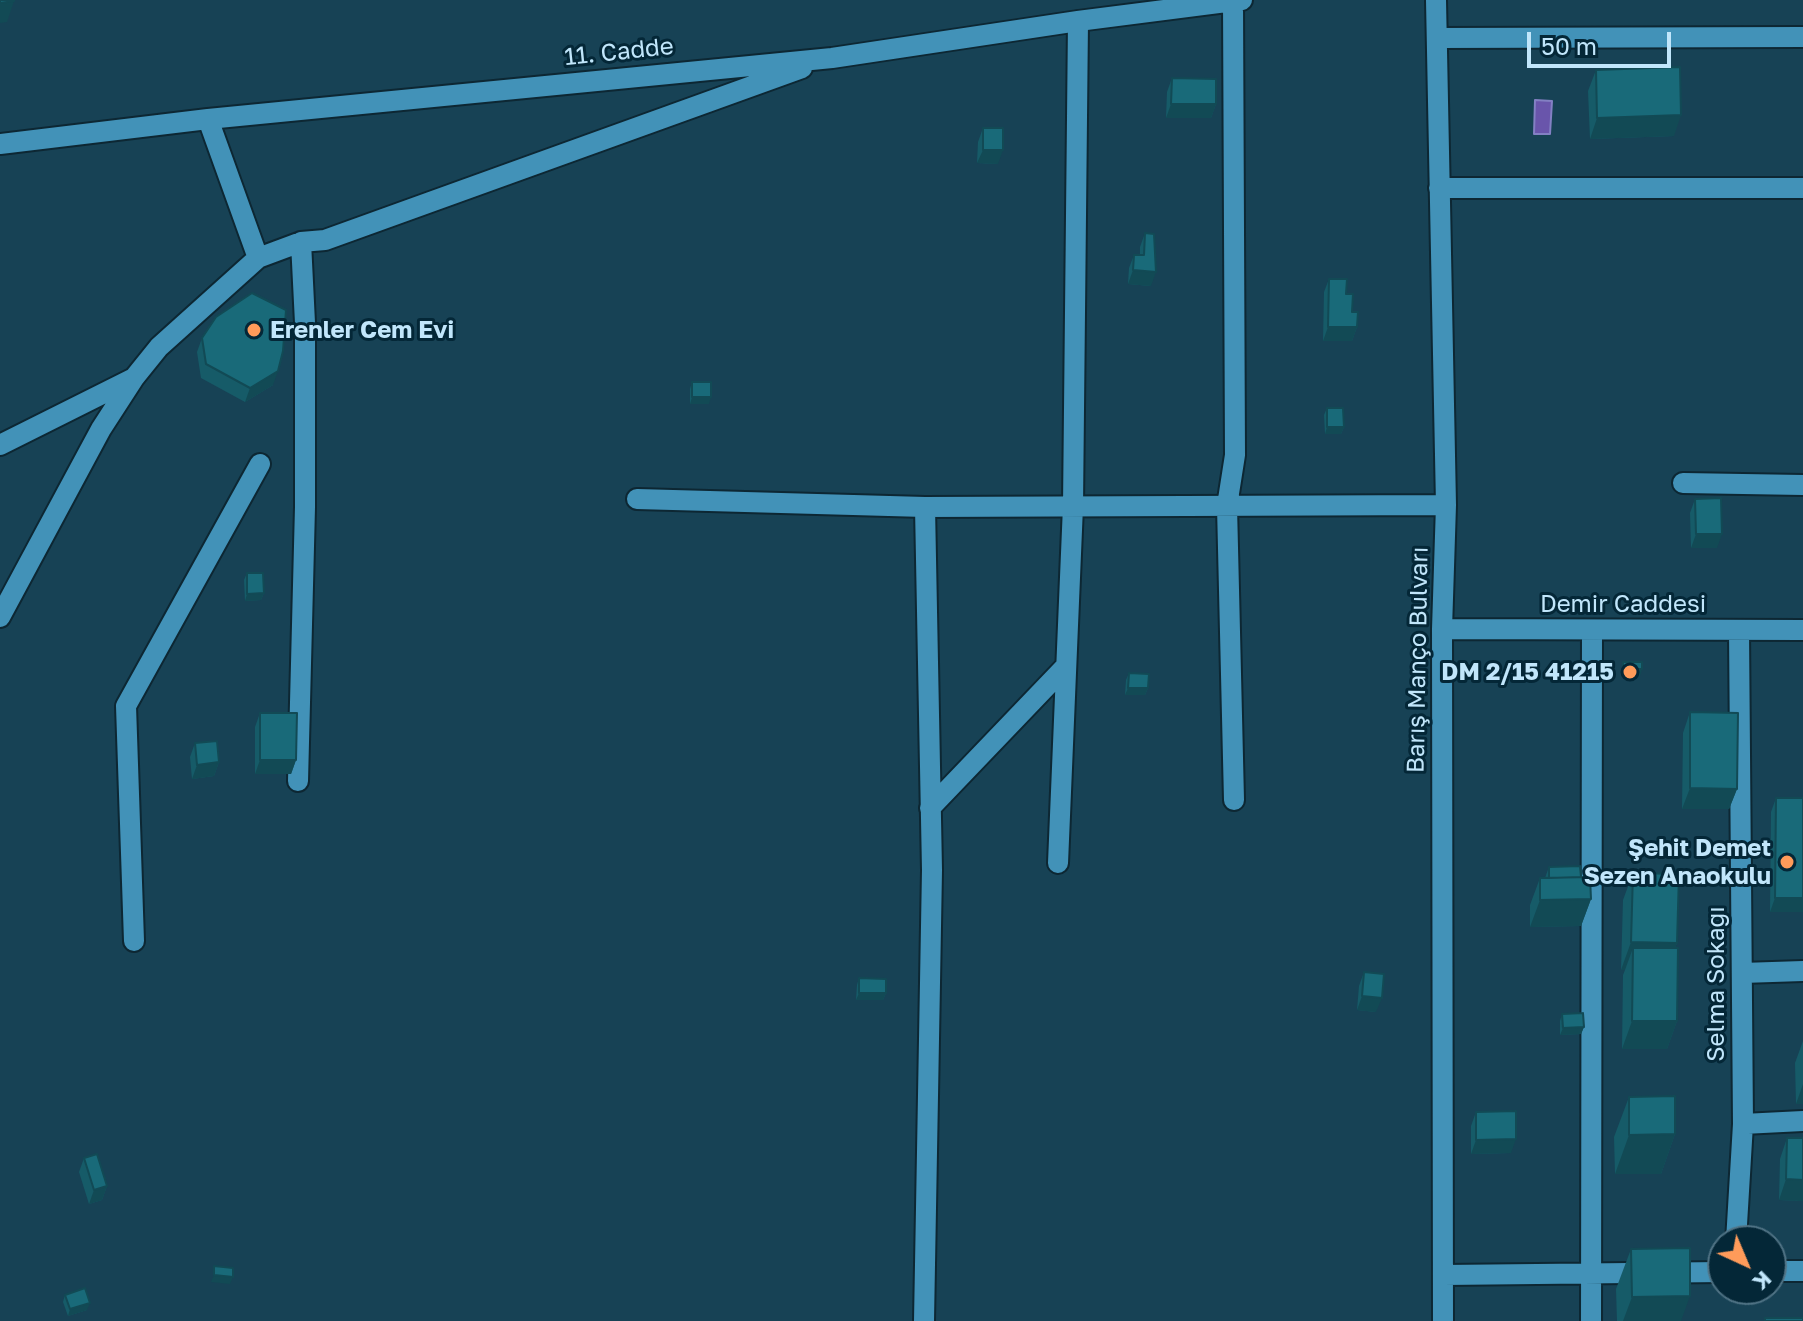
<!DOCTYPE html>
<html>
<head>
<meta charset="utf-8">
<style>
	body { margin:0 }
	#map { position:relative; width:1803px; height:1321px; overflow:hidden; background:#174255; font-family:"Golos Text",sans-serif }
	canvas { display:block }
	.north { position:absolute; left:1707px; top:1225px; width:80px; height:80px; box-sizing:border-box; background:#042737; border:2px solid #507385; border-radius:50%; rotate:136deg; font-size:22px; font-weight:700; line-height:32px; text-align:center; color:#c1e6fb }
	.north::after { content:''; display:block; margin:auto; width:28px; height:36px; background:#ff9b5a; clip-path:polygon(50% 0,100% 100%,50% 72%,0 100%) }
	.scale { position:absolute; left:1527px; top:32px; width:144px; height:36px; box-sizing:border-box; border:4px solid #c1e6fb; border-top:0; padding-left:10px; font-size:24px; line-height:28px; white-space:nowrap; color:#c1e6fb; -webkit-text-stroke:6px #042737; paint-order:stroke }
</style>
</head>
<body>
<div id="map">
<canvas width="1803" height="1321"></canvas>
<div class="north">K</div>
<div class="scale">50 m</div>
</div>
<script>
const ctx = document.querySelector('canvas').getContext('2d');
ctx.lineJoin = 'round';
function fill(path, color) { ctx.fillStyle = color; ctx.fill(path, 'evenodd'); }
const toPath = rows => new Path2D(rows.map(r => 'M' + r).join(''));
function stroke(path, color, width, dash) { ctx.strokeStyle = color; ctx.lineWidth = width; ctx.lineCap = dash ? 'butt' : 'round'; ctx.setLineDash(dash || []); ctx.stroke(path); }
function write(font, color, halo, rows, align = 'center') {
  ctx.font = font + ' "Golos Text",sans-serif'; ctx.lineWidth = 6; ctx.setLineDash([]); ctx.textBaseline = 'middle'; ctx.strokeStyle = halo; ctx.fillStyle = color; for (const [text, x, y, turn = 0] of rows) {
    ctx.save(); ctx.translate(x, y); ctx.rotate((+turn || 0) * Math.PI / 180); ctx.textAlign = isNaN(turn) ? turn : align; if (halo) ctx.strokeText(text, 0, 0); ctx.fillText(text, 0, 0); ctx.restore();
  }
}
const water = toPath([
	[1535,100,1552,101,1550,134,1534,134,1535,100]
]);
fill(water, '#6955ab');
stroke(water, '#8380c3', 2);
const minor = toPath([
	[1436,0,1446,505,1442,629,1443,1321],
	[1233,1,1235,455,1227,506,1234,800],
	[1437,38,1803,37],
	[208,119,258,258],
	[0,144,208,119,832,58,1078,21,1242,0],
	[1439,188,1803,188],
	[0,445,132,379],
	[1683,483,1803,485],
	[637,499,925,507,1446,505],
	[0,617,101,429,134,378,159,347,258,258,301,242,325,240,802,68],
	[1442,629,1803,630],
	[298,781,305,507,305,323,301,242],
	[930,808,1066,666],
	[1058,863,1073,506,1078,21],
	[134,941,126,706,260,464],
	[1742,973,1803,971],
	[1743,1124,1803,1121],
	[1736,1241,1743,1124,1739,630],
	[1771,1271,1803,1271],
	[1444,1275,1723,1272],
	[924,1321,932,870,925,507],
	[1591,1321,1592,630]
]);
stroke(minor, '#0d2733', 24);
stroke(minor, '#4292b8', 20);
fill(toPath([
	[1596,70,1674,136,1590,139,1588,91],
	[1172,78,1216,104,1211,118,1166,118,1167,92],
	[983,128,998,164,977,163,978,142],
	[1145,233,1151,286,1128,284,1129,268,1134,255,1140,255,1140,247],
	[1329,279,1346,294,1357,327,1352,341,1323,341,1324,292],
	[202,338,273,385,245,402,201,378,197,352],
	[692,382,709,404,690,404,690,389],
	[1327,408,1344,427,1341,434,1325,434,1324,415],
	[1695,499,1717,548,1691,548,1690,513],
	[247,573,264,593,261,600,245,601,244,580],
	[1129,673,1148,688,1145,695,1125,695,1126,680],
	[1690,712,1737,789,1729,809,1682,809,1683,733],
	[260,713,296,760,291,774,255,774,255,727],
	[195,743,219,762,214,776,192,779,190,757],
	[1776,798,1803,912,1770,912,1771,812],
	[1549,867,1581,877,1591,899,1581,926,1530,927,1530,905,1540,878,1545,878],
	[1633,873,1677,943,1675,948,1677,1021,1667,1049,1622,1049,1623,975,1625,970,1621,970,1623,900],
	[1364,972,1376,1012,1357,1010,1359,986],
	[859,978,886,993,883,1000,856,1000,857,985],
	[1562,1014,1584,1027,1581,1034,1560,1035,1560,1021],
	[1803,1041,1803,1104,1796,1104,1795,1063],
	[1629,1097,1675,1134,1661,1174,1615,1174,1614,1137],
	[1476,1112,1511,1153,1471,1154,1471,1126],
	[1787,1138,1803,1138,1803,1201,1779,1200,1780,1159],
	[84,1158,107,1186,102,1200,89,1204,79,1172],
	[1631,1249,1681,1321,1617,1321,1616,1289],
	[65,1295,87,1310,68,1316,63,1302]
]), '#165b68');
fill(toPath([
	[14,1,7,22,0,23,0,3],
	[1171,104,1216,104,1211,118,1166,118],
	[1681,115,1674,136,1590,139,1597,118],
	[983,150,1003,150,998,164,977,163],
	[1133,270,1156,272,1151,286,1128,284],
	[1328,327,1357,327,1352,341,1323,341],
	[278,371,273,385,245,402,250,388],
	[692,397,711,397,709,404,690,404],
	[1327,427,1344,427,1341,434,1325,434],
	[1696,534,1722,534,1717,548,1691,548],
	[264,593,261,600,245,601,247,594],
	[1623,669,1642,669,1640,676,1621,676],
	[1128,688,1148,688,1145,695,1125,695],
	[260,760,296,760,291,774,255,774],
	[219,762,214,776,192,779,197,765],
	[1690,788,1737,789,1729,809,1682,809],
	[1775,898,1803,898,1803,912,1770,912],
	[1591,899,1581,926,1530,927,1540,900],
	[1631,942,1677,943,1667,971,1633,948,1625,970,1621,970],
	[859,993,886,993,883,1000,856,1000],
	[1362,996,1382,998,1376,1012,1357,1010],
	[1632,1021,1677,1021,1667,1049,1622,1049],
	[1584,1027,1581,1034,1560,1035,1563,1028],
	[1803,1084,1803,1104,1796,1104],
	[1675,1134,1661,1174,1615,1174,1629,1135],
	[1516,1139,1511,1153,1471,1154,1476,1140],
	[1786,1179,1803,1180,1803,1201,1779,1200],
	[107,1186,102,1200,89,1204,94,1190],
	[214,1275,233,1277,230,1284,211,1282],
	[1690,1296,1681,1321,1623,1321,1632,1297],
	[90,1303,87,1310,68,1316,70,1309]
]), '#124a55');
const building = toPath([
	[0,0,14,0,14,1,0,3,0,0],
	[1680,67,1681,115,1597,118,1596,70,1680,67],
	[1172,78,1216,79,1216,104,1171,104,1172,78],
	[983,128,1003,128,1003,150,983,150,983,128],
	[1145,233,1154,234,1156,272,1133,270,1134,255,1144,255,1145,233],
	[1329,279,1347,279,1346,294,1353,294,1352,312,1358,312,1357,327,1328,327,1329,279],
	[252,293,286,310,283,351,278,371,250,388,206,364,202,338,216,317,252,293],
	[692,382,711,382,711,397,692,397,692,382],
	[1327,408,1343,408,1344,427,1327,427,1327,408],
	[1721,498,1722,534,1696,534,1695,499,1721,498],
	[247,573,263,573,264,593,247,594,247,573],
	[1623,662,1642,662,1642,669,1623,669,1623,662],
	[1129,673,1149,674,1148,688,1128,688,1129,673],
	[1690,712,1738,713,1737,789,1690,788,1690,712],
	[260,713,297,713,296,760,260,760,260,713],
	[217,741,219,762,197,765,195,743,217,741],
	[1776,798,1803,798,1803,898,1775,898,1776,798],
	[1580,866,1581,877,1549,878,1549,867,1580,866],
	[1633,873,1679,874,1677,943,1631,942,1633,873],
	[1590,877,1591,899,1540,900,1540,878,1590,877],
	[1633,948,1678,948,1677,1021,1632,1021,1633,948],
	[1364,972,1384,974,1382,998,1362,996,1364,972],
	[859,978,886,979,886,993,859,993,859,978],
	[1583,1013,1584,1027,1563,1028,1562,1014,1583,1013],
	[1675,1096,1675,1134,1629,1135,1629,1097,1675,1096],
	[1516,1111,1516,1139,1476,1140,1476,1112,1516,1111],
	[1787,1138,1803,1138,1803,1180,1786,1179,1787,1138],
	[97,1154,107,1186,94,1190,84,1158,97,1154],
	[1690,1248,1690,1296,1632,1297,1631,1249,1690,1248],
	[214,1266,233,1268,233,1277,214,1275,214,1266],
	[85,1288,90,1303,70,1309,65,1295,85,1288],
	[1765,1318,1803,1318,1803,1321,1765,1321,1765,1318]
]);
fill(building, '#196a79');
stroke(building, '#124a55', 2);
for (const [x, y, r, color] of [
	[254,330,8,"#ff9b5a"],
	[1630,672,8,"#ff9b5a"],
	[1787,862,8,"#ff9b5a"]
]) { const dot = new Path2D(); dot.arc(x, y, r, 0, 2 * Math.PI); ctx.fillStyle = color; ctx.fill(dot); stroke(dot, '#042737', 3); }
write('24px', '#c1e6fb', '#042737', [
	["11. Cadde",619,52,-6],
	["Demir Caddesi",1623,604],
	["Barış Manço Bulvarı",1418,660,-89],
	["Selma Sokağı",1716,984,-90]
]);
write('bold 24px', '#c1e6fb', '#042737', [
	["Erenler Cem Evi",270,330,"left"],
	["DM 2/15 41215",1614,672],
	["Şehit Demet",1771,848],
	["Sezen Anaokulu",1771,876]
], 'right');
</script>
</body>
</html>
